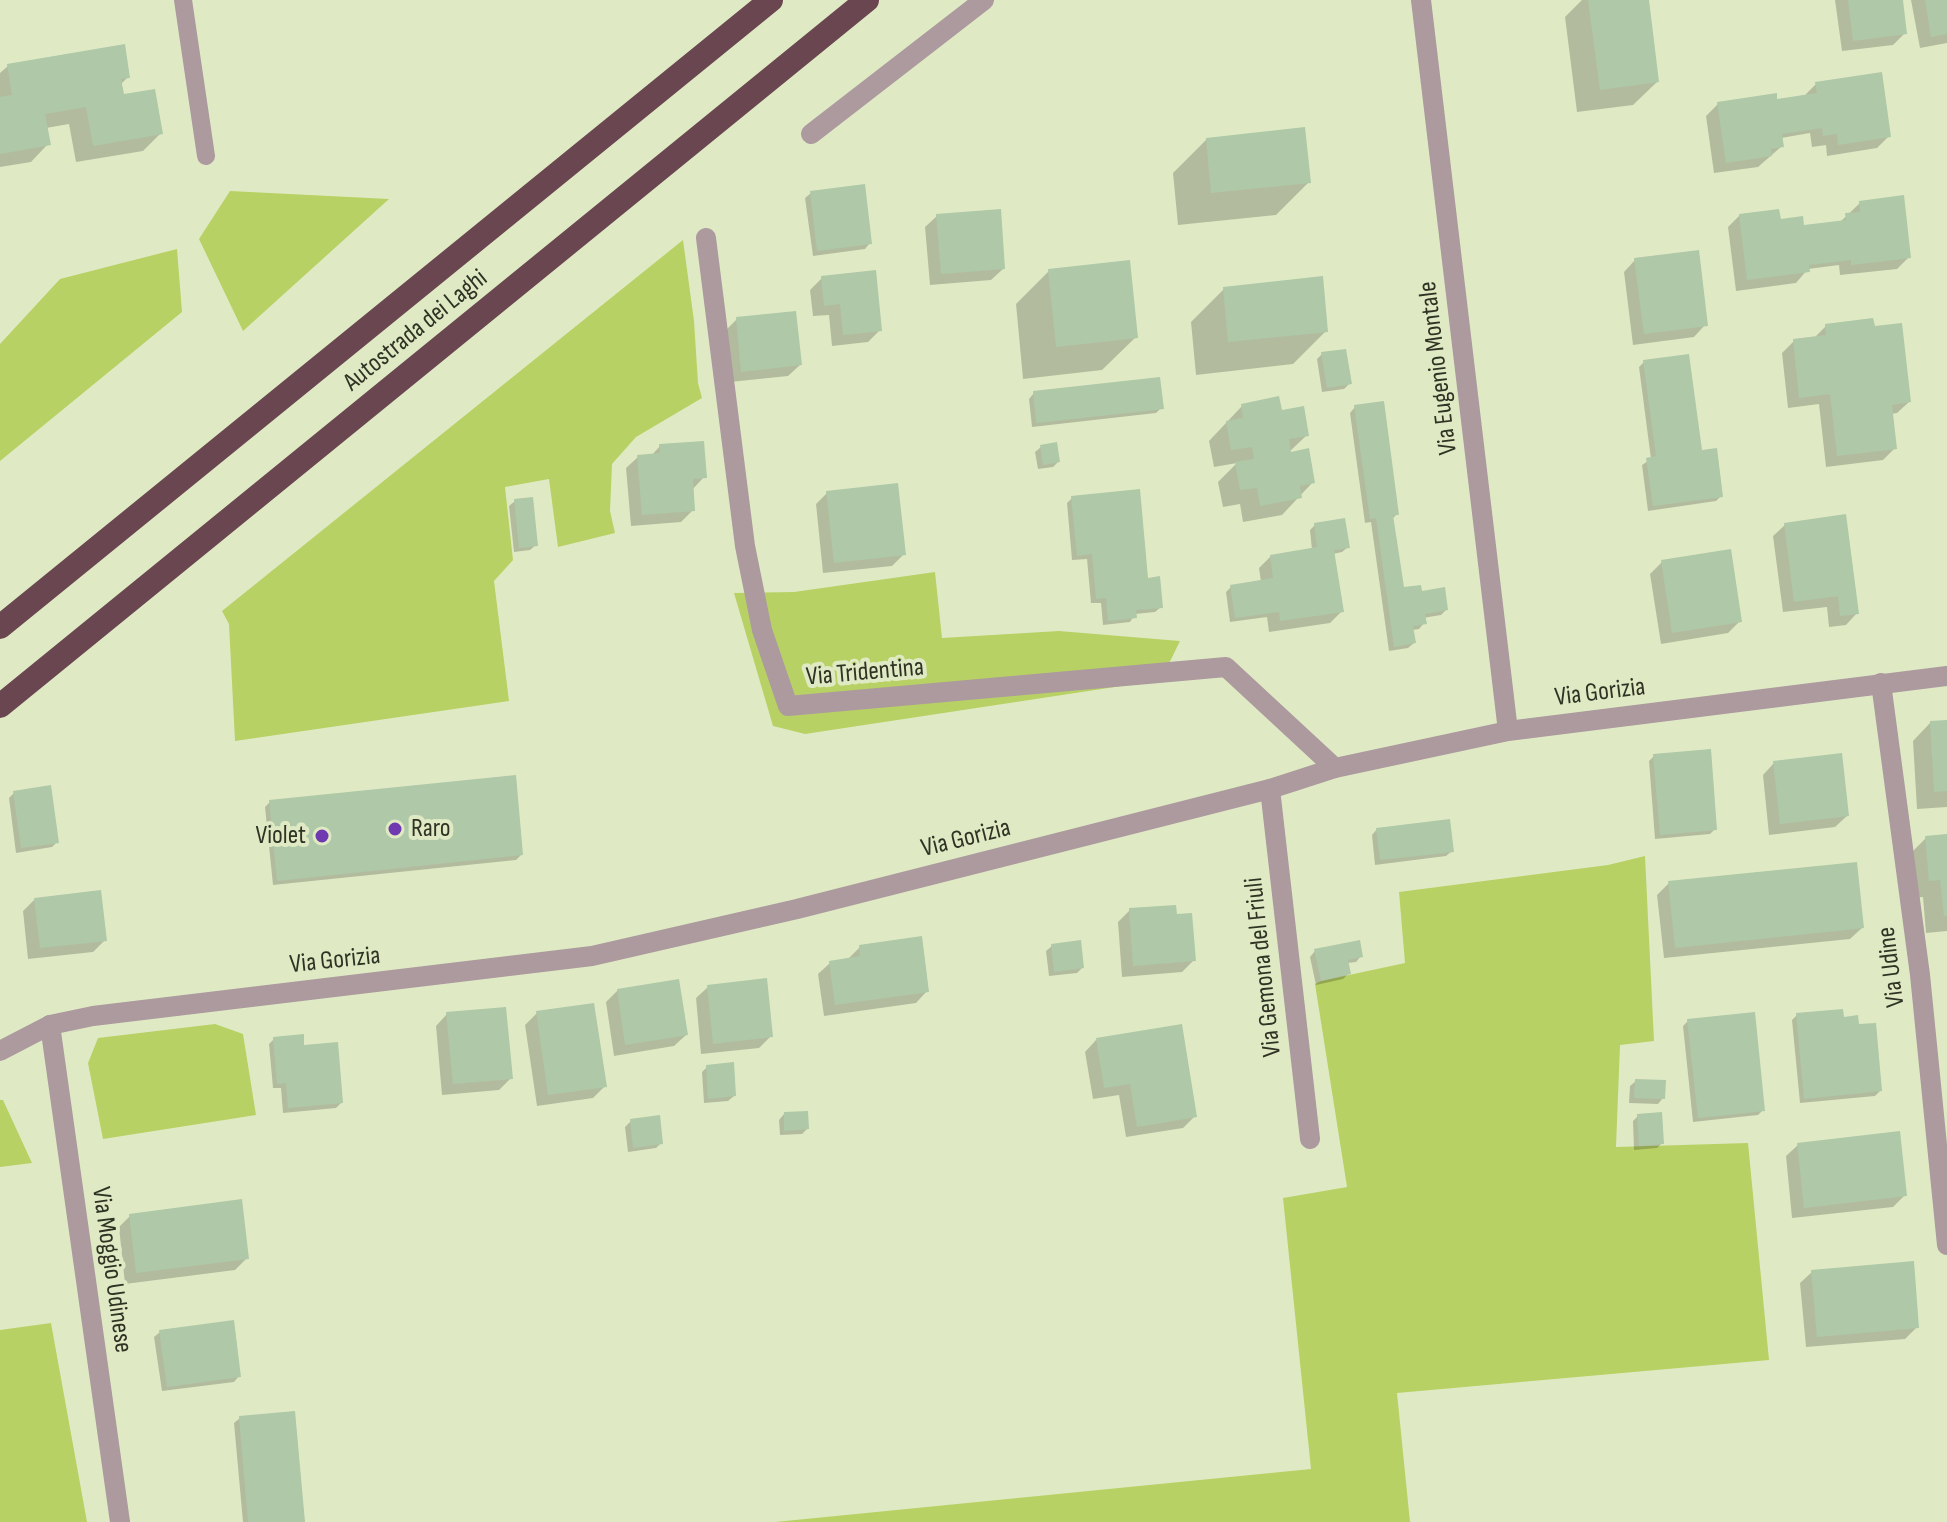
<!DOCTYPE html>
<html>
<head>
<meta charset="utf-8">
<style>
	body { margin:0 }
	canvas { display:block; background:#dfeac4 }
</style>
</head>
<body>
<canvas width="1947" height="1522"></canvas>
<script>
const ctx = document.querySelector('canvas').getContext('2d');
ctx.lineJoin = 'round';
function fill(path, color) { ctx.fillStyle = color; ctx.fill(path, 'evenodd'); }
const toPath = rows => new Path2D(rows.map(r => 'M' + r).join(''));
function stroke(path, color, width, dash) { ctx.strokeStyle = color; ctx.lineWidth = width; ctx.lineCap = dash ? 'butt' : 'round'; ctx.setLineDash(dash || []); ctx.stroke(path); }
function write(font, color, halo, rows, align = 'center') {
  ctx.font = font + ' "Sofia Sans Condensed",sans-serif'; ctx.lineWidth = 8; ctx.setLineDash([]); ctx.textBaseline = 'middle'; ctx.strokeStyle = halo; ctx.fillStyle = color; for (const [text, x, y, turn = 0] of rows) {
    ctx.save(); ctx.translate(x, y); ctx.rotate((+turn || 0) * Math.PI / 180); ctx.textAlign = isNaN(turn) ? turn : align; if (halo) ctx.strokeText(text, 0, 0); ctx.fillText(text, 0, 0); ctx.restore();
  }
}
fill(toPath([
	[230,191,389,199,243,331,199,239],
	[683,240,694,321,698,383,702,398,636,437,612,464,610,511,615,533,558,547,549,479,505,487,513,560,494,581,509,701,235,741,229,624,222,611],
	[177,249,182,312,0,461,0,344,60,279],
	[935,572,942,638,1059,631,1180,641,1161,680,805,734,773,726,734,593,794,592],
	[1645,856,1654,1041,1620,1045,1616,1147,1748,1143,1769,1360,1397,1393,1410,1522,775,1522,1311,1469,1283,1198,1347,1187,1315,984,1321,981,1405,963,1399,892,1608,865],
	[215,1024,243,1034,256,1115,103,1139,88,1063,98,1038],
	[0,1100,3,1100,32,1163,0,1167],
	[51,1323,87,1522,0,1522,0,1330]
]), '#b8d164');
fill(toPath([
	[1582,0,1647,0,1657,82,1633,105,1577,112,1565,17],
	[1835,0,1901,0,1905,33,1893,45,1842,51],
	[1911,0,1947,0,1947,43,1920,48],
	[8,66,128,77,120,85,122,97,161,133,143,151,76,162,69,124,46,128,48,144,31,162,0,167,0,73],
	[1816,84,1889,136,1877,148,1827,156,1826,145,1812,147,1810,133,1781,138,1782,146,1758,167,1714,173,1706,116,1718,104,1776,102,1805,95],
	[1207,139,1309,182,1276,215,1178,225,1173,173],
	[811,193,870,243,865,249,813,256,805,198],
	[1860,203,1909,257,1897,269,1840,275,1839,265,1808,269,1796,283,1736,291,1728,227,1740,215,1779,221,1802,229,1839,223],
	[937,216,1003,269,991,280,930,285,925,227],
	[1635,260,1705,325,1694,337,1633,345,1624,272],
	[1049,271,1136,337,1102,370,1023,379,1016,304],
	[822,278,880,330,868,342,832,346,829,315,813,316,810,290],
	[1224,289,1326,331,1293,364,1196,375,1191,322],
	[737,319,800,365,788,376,730,382,725,331],
	[1826,326,1909,402,1897,413,1891,414,1895,448,1883,460,1826,467,1819,404,1788,408,1782,353,1794,341,1814,338],
	[1322,354,1349,384,1344,389,1322,392,1317,359],
	[1644,362,1721,496,1716,501,1648,511,1642,465,1651,459,1639,367],
	[1034,393,1161,408,1156,413,1032,427,1029,399],
	[1242,406,1280,412,1307,435,1287,454,1313,482,1282,515,1243,522,1240,504,1223,507,1218,482,1237,463,1214,467,1209,441],
	[1355,407,1397,514,1392,519,1402,590,1420,593,1446,610,1441,615,1423,618,1424,623,1419,629,1412,630,1414,643,1408,648,1389,651,1371,522,1365,523,1350,413],
	[660,446,704,477,692,490,693,510,681,522,631,526,626,468,638,457,651,456],
	[1041,447,1058,462,1053,467,1038,469,1035,452],
	[827,493,904,554,892,566,823,573,816,504],
	[1072,498,1146,580,1161,607,1155,612,1135,614,1130,622,1103,625,1101,603,1091,603,1087,559,1072,560,1067,503],
	[515,501,536,545,530,550,514,552,509,506],
	[1315,525,1348,547,1342,552,1333,554,1342,611,1330,623,1269,632,1267,617,1230,622,1226,592,1231,587,1261,582,1259,568,1271,556,1312,550,1310,530],
	[1785,525,1857,613,1846,625,1829,627,1827,607,1783,612,1773,536],
	[1662,562,1740,621,1728,633,1661,644,1650,574],
	[1947,722,1947,807,1917,809,1913,741,1930,723],
	[1654,756,1715,829,1710,834,1655,839,1649,761],
	[1774,763,1847,816,1835,827,1769,835,1763,775],
	[14,793,57,842,52,847,16,853,9,798],
	[270,802,521,855,516,860,273,885,265,807],
	[1377,829,1452,851,1446,856,1375,865,1372,835],
	[1947,836,1947,931,1926,933,1923,897,1912,898,1908,856,1926,838],
	[1669,883,1862,928,1850,939,1664,958,1657,895],
	[34,900,105,940,93,952,28,959,23,911],
	[1130,910,1194,960,1182,972,1122,977,1118,922],
	[1052,946,1082,968,1077,973,1049,976,1046,951],
	[860,947,927,991,916,1003,824,1016,818,974,830,963,848,959],
	[1315,951,1361,956,1356,962,1347,963,1349,973,1343,979,1316,985,1310,957],
	[708,987,771,1036,759,1048,701,1054,696,998],
	[618,990,686,1035,674,1046,614,1056,606,1002],
	[537,1013,605,1086,593,1098,537,1106,525,1025],
	[447,1014,511,1078,499,1090,442,1095,436,1026],
	[1797,1015,1880,1091,1875,1096,1800,1103,1792,1020],
	[1688,1021,1763,1110,1758,1115,1693,1122,1683,1026],
	[274,1039,302,1047,341,1103,336,1108,283,1113,281,1088,273,1088,269,1044],
	[1096,1040,1195,1116,1183,1128,1126,1137,1119,1095,1093,1099,1085,1052],
	[707,1067,734,1096,728,1101,704,1103,702,1072],
	[1636,1081,1663,1098,1658,1104,1629,1103,1630,1086],
	[784,1114,807,1129,802,1134,780,1135,779,1120],
	[1638,1116,1662,1143,1657,1148,1634,1150,1633,1121],
	[631,1121,661,1143,656,1148,628,1152,625,1127],
	[1798,1145,1905,1195,1893,1207,1792,1218,1786,1156],
	[130,1216,247,1258,235,1270,125,1284,119,1227],
	[1812,1272,1917,1327,1905,1339,1806,1347,1800,1283],
	[160,1332,239,1376,234,1382,162,1391,154,1337],
	[240,1418,303,1522,243,1522,234,1423]
]), '#0003');
fill(toPath([
	[1588,0,1649,0,1659,82,1600,90],
	[1848,0,1903,0,1907,34,1853,41],
	[1925,0,1947,0,1947,34,1931,37],
	[125,44,130,78,121,79,124,94,155,89,163,134,93,146,86,107,45,114,51,145,0,154,0,97,12,95,7,64],
	[1882,72,1891,137,1838,145,1837,134,1823,136,1822,128,1782,134,1784,147,1771,149,1772,156,1726,163,1717,102,1777,93,1777,99,1817,93,1815,82],
	[1305,127,1311,183,1211,193,1206,138],
	[865,184,872,244,817,251,810,191],
	[1904,195,1911,258,1851,265,1851,260,1809,265,1810,272,1747,280,1739,214,1779,209,1781,219,1803,216,1804,225,1846,220,1845,213,1860,212,1859,201],
	[1001,209,1005,269,941,274,936,214],
	[1699,250,1708,326,1644,334,1634,258],
	[1130,260,1138,338,1056,347,1048,269],
	[876,270,882,331,843,335,840,304,824,306,821,276],
	[1323,276,1328,332,1228,342,1223,287],
	[796,311,802,365,741,372,736,317],
	[1873,318,1875,326,1902,323,1911,402,1892,405,1897,449,1837,456,1830,394,1799,398,1793,339,1826,335,1825,324],
	[1346,349,1352,384,1327,388,1321,352],
	[1689,354,1702,450,1717,448,1723,497,1653,506,1646,458,1656,456,1643,360],
	[1160,377,1164,409,1036,423,1033,391],
	[1279,396,1282,410,1304,406,1309,436,1289,439,1291,452,1309,448,1315,483,1300,486,1302,498,1260,506,1257,488,1240,490,1235,462,1254,459,1252,447,1231,450,1226,421,1243,418,1241,404],
	[1384,401,1399,515,1393,515,1404,587,1421,585,1422,591,1445,587,1448,610,1425,614,1427,624,1413,626,1416,643,1394,647,1376,518,1370,519,1354,405],
	[704,441,707,478,693,479,695,511,642,515,637,455,660,453,659,444],
	[1057,442,1060,462,1043,465,1040,445],
	[898,483,906,555,834,563,826,491],
	[1140,489,1148,578,1160,576,1163,608,1136,610,1137,618,1108,621,1106,598,1096,599,1092,554,1077,556,1071,496],
	[533,497,538,546,519,548,514,499],
	[1846,514,1859,614,1840,616,1838,596,1794,602,1784,523],
	[1345,518,1350,548,1334,550,1344,612,1280,621,1279,612,1235,618,1230,585,1273,578,1270,555,1317,547,1314,523],
	[1731,549,1742,622,1672,633,1661,560],
	[1947,720,1947,791,1934,792,1930,721],
	[1711,749,1717,830,1660,835,1653,754],
	[1842,753,1849,816,1780,824,1773,761],
	[516,775,523,855,277,881,269,800],
	[51,785,59,843,21,848,13,791],
	[1450,819,1454,852,1380,860,1376,828],
	[1947,834,1947,916,1944,916,1940,880,1929,881,1925,836],
	[1857,862,1864,928,1675,948,1668,881],
	[101,890,107,941,40,948,34,898],
	[1176,905,1177,914,1192,913,1196,961,1133,966,1129,908],
	[922,936,929,992,835,1005,829,961,860,956,859,945],
	[1081,940,1084,968,1054,972,1051,944],
	[1360,940,1363,957,1348,960,1351,974,1321,981,1314,949],
	[767,978,773,1037,713,1044,707,985],
	[679,979,688,1035,625,1045,617,989],
	[594,1003,607,1087,548,1095,536,1011],
	[506,1007,513,1079,453,1084,446,1012],
	[1843,1009,1844,1017,1858,1015,1859,1024,1876,1023,1882,1091,1804,1099,1796,1013],
	[1755,1012,1765,1111,1698,1118,1687,1019],
	[1182,1024,1197,1117,1137,1127,1130,1084,1104,1088,1096,1038],
	[304,1034,304,1045,338,1042,343,1103,288,1108,286,1083,277,1084,273,1037],
	[734,1062,736,1096,708,1099,706,1065],
	[1635,1079,1666,1080,1665,1099,1634,1098],
	[808,1111,809,1129,784,1131,784,1112],
	[1662,1112,1664,1144,1639,1146,1637,1114],
	[660,1115,663,1144,633,1148,630,1119],
	[1900,1131,1907,1196,1804,1208,1797,1143],
	[242,1199,249,1259,136,1273,129,1214],
	[1914,1261,1919,1328,1817,1337,1811,1270],
	[234,1320,241,1377,167,1387,159,1330],
	[295,1411,305,1522,248,1522,239,1416]
]), '#aec8a8');
stroke(toPath([
	[183,0,206,156]
]), '#ac9a9e', 18);
stroke(toPath([
	[811,134,984,0],
	[706,238,745,546,762,630,788,706,1226,667,1335,768],
	[1881,683,1920,975,1947,1245],
	[1270,789,1310,1139],
	[50,1025,120,1522]
]), '#ac9a9e', 20);
stroke(toPath([
	[1421,0,1508,731],
	[0,1051,50,1025,93,1016,592,956,797,909,1270,789,1335,768,1508,731,1947,676]
]), '#ac9a9e', 20);
stroke(toPath([
	[0,627,771,0],
	[0,706,867,0]
]), '#6a4650', 24);
for (const [x, y, r, color] of [
	[395,829,8,"#6f39b0"],
	[322,836,8,"#6f39b0"]
]) { const dot = new Path2D(); dot.arc(x, y, r, 0, 2 * Math.PI); ctx.fillStyle = color; ctx.fill(dot); stroke(dot, '#dfeac4', 3); }
write('26px', '#2f3324', '#dfeac4', [
	["Autostrada dei Laghi",416,331,-39],
	["Via Eugenio Montale",1439,368,-97],
	["Via Tridentina",865,673,-5],
	["Via Gorizia",1600,693,-7],
	["Via Gorizia",966,839,-14],
	["Via Gorizia",335,961,-6],
	["Via Gemona del Friuli",1264,967,-96],
	["Via Udine",1892,967,-97],
	["Via Moggio Udinese",111,1270,82]
]);
write('26px', '#2f3324', '#dfeac4', [
	["Raro",411,829],
	["Violet",306,836,"right"]
], 'left');
</script>
</body>
</html>
